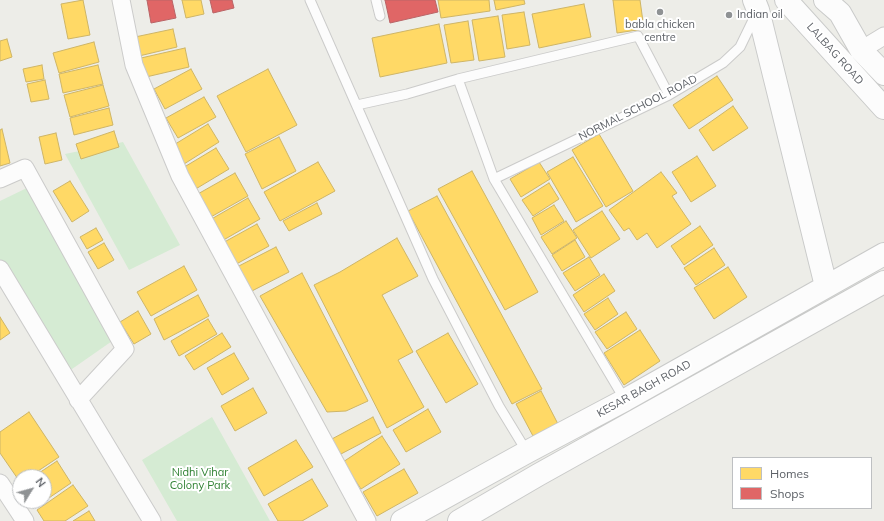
<!DOCTYPE html>
<html>
<head>
<meta charset="utf-8">
<style>
	body { margin:0 }
	#map { position:relative; width:884px; height:521px; overflow:hidden; background:#edede8; font-family:Mulish,sans-serif }
	canvas { display:block }
	.legend { position:absolute; left:732px; top:457px; width:140px; height:52px; box-sizing:border-box; background:#fff; border:1px solid #bec0c2; margin:0; padding:5px 7px; list-style:none; font-size:12px; color:#5d6167 }
	.legend li { display:flex; align-items:center; gap:8px; height:20px }
	.legend b { width:20px; border:1px solid #bec0c2 }
	.north { position:absolute; left:12px; top:469px; width:40px; height:40px; box-sizing:border-box; background:#fff; border:1px solid #bec0c2; border-radius:50%; rotate:53deg; font-size:11px; font-weight:700; line-height:16px; text-align:center; color:#5d6167 }
	.north::after { content:''; display:block; margin:auto; width:14px; height:18px; background:#8f9294; clip-path:polygon(50% 0,100% 100%,50% 72%,0 100%) }
</style>
</head>
<body>
<div id="map">
<canvas width="884" height="521"></canvas>
<ul class="legend">
<li><b style="height:11px;background:#ffd966"></b>Homes</li>
<li><b style="height:11px;background:#e06666"></b>Shops</li>
</ul>
<div class="north">N</div>
</div>
<script>
const ctx = document.querySelector('canvas').getContext('2d');
ctx.lineJoin = 'round';
function fill(path, color) { ctx.fillStyle = color; ctx.fill(path, 'evenodd'); }
const toPath = rows => new Path2D(rows.map(r => 'M' + r).join(''));
function stroke(path, color, width, dash) { ctx.strokeStyle = color; ctx.lineWidth = width; ctx.lineCap = dash ? 'butt' : 'round'; ctx.setLineDash(dash || []); ctx.stroke(path); }
function write(font, color, halo, rows, align = 'center') {
  ctx.font = font + ' Mulish,sans-serif'; ctx.lineWidth = 4; ctx.setLineDash([]); ctx.textBaseline = 'middle'; ctx.strokeStyle = halo; ctx.fillStyle = color; for (const [text, x, y, turn = 0] of rows) {
    ctx.save(); ctx.translate(x, y); ctx.rotate((+turn || 0) * Math.PI / 180); ctx.textAlign = isNaN(turn) ? turn : align; if (halo) ctx.strokeText(text, 0, 0); ctx.fillText(text, 0, 0); ctx.restore();
  }
}
fill(toPath([
	[123,142,180,245,129,270,65,154],
	[31,186,115,339,62,376,0,271,0,201],
	[212,417,270,521,177,521,142,460]
]), '#d5ebd3');
const homes = toPath([
	[83,0,90,35,68,39,61,4,83,0],
	[182,0,201,0,204,14,186,18,182,0],
	[438,0,489,0,490,11,441,18,438,0],
	[494,0,524,0,525,4,496,10,494,0],
	[613,0,640,0,644,29,617,33,613,0],
	[584,4,591,37,539,48,532,14,584,4],
	[524,12,530,45,507,49,502,15,524,12],
	[498,16,505,57,479,61,472,20,498,16],
	[468,21,474,60,451,63,444,25,468,21],
	[439,24,447,63,380,77,372,38,439,24],
	[173,29,177,47,139,56,135,37,173,29],
	[7,39,12,57,0,61,0,41,7,39],
	[94,42,99,62,59,73,53,53,94,42],
	[185,48,189,67,146,77,141,58,185,48],
	[42,65,44,79,26,82,23,69,42,65],
	[98,65,103,84,63,93,59,74,98,65],
	[191,69,202,89,165,109,154,89,191,69],
	[268,69,297,125,246,152,217,96,268,69],
	[717,76,733,100,689,129,673,105,717,76],
	[45,80,49,99,31,102,27,84,45,80],
	[103,85,109,106,70,117,64,95,103,85],
	[204,97,216,117,178,138,166,118,204,97],
	[733,106,748,128,713,151,699,130,733,106],
	[109,108,113,125,74,135,70,118,109,108],
	[208,124,219,142,184,164,172,146,208,124],
	[2,129,10,163,0,166,0,130,2,129],
	[114,131,119,147,81,159,76,144,114,131],
	[56,133,62,160,45,164,39,137,56,133],
	[599,134,633,191,606,207,572,150,599,134],
	[279,137,296,171,262,189,245,154,279,137],
	[216,148,229,169,194,190,181,169,216,148],
	[697,156,716,186,691,202,672,172,697,156],
	[573,157,603,206,576,222,547,172,573,157],
	[318,162,335,191,280,221,264,192,318,162],
	[539,162,550,179,521,197,510,179,539,162],
	[472,171,538,292,505,310,438,189,472,171],
	[661,172,677,193,672,196,691,224,657,248,647,233,637,240,629,228,624,231,609,210,661,172],
	[235,173,248,196,209,218,196,195,235,173],
	[70,181,89,211,72,222,53,191,70,181],
	[549,183,559,199,533,216,522,200,549,183],
	[437,196,542,389,512,404,408,211,437,196],
	[248,198,260,219,220,242,208,221,248,198],
	[317,203,322,214,289,231,283,221,317,203],
	[554,205,564,221,541,235,532,218,554,205],
	[602,211,620,239,591,258,573,230,602,211],
	[566,221,577,238,552,254,541,237,566,221],
	[257,224,269,246,231,267,219,245,257,224],
	[700,226,713,245,684,265,671,246,700,226],
	[96,228,103,240,87,249,80,237,96,228],
	[397,238,418,276,382,295,413,352,398,360,424,407,387,428,314,285,340,272,397,238],
	[575,240,585,257,562,271,552,255,575,240],
	[104,243,114,260,98,269,88,252,104,243],
	[276,247,289,272,246,294,233,269,276,247],
	[714,248,725,265,696,285,684,268,714,248],
	[589,257,600,275,575,291,563,273,589,257],
	[184,266,197,290,151,316,137,292,184,266],
	[728,267,747,297,714,319,694,288,728,267],
	[302,273,368,401,346,411,327,412,260,296,302,273],
	[604,274,615,291,584,312,573,295,604,274],
	[198,295,209,316,164,340,154,319,198,295],
	[608,298,618,314,595,330,584,314,608,298],
	[138,311,151,334,134,344,120,322,138,311],
	[626,312,637,329,607,349,595,332,626,312],
	[0,317,10,333,0,340,0,317],
	[208,319,217,334,179,356,171,341,208,319],
	[640,330,660,361,624,385,604,353,640,330],
	[222,333,231,347,194,370,185,356,222,333],
	[448,333,478,384,446,403,416,351,448,333],
	[234,353,249,379,222,395,207,368,234,353],
	[253,388,267,413,235,431,221,406,253,388],
	[541,391,558,424,533,436,516,404,541,391],
	[428,409,441,432,406,452,393,430,428,409],
	[29,412,59,457,29,477,20,477,20,482,0,453,0,432,29,412],
	[373,417,381,433,339,455,330,440,373,417],
	[382,436,400,464,361,489,343,462,382,436],
	[296,440,313,467,264,496,248,468,296,440],
	[57,461,71,483,37,506,33,501,44,501,44,477,33,477,57,461],
	[404,469,418,493,377,516,363,492,404,469],
	[312,479,328,506,302,521,278,521,268,504,312,479],
	[73,485,88,506,65,521,44,521,37,510,73,485],
	[89,511,95,521,73,521,89,511]
]);
fill(homes, '#ffd966');
stroke(homes, '#ceb566', 1);
const shops = toPath([
	[147,0,172,0,176,18,151,23,147,0],
	[210,0,232,0,234,8,213,13,210,0],
	[385,0,435,0,438,12,390,23,385,0]
]);
fill(shops, '#e06666');
stroke(shops, '#b96466', 1);
const lane = toPath([
	[310,0,433,279,499,406,527,452],
	[376,0,380,16],
	[458,79,494,179,625,400],
	[357,105,407,94,458,79,638,36,669,95],
	[494,179,669,95,723,63,740,47,756,14]
]);
const street = toPath([
	[121,0,134,65,180,176,367,521],
	[861,50,884,36],
	[0,179,25,168,125,349,78,400],
	[0,269,152,521],
	[0,483,25,521]
]);
const secondary = toPath([
	[754,0,758,10,826,286],
	[786,0,884,108],
	[825,0,840,13,861,50,884,74],
	[402,521,527,452,625,400,884,254],
	[459,521,538,475,884,282]
]);
stroke(lane, '#cbcbca', 11);
stroke(street, '#cbcbca', 19);
stroke(secondary, '#c9cac9', 24);
stroke(lane, '#fcfcfc', 9);
stroke(street, '#fcfcfc', 17);
stroke(secondary, '#fcfcfc', 22);
for (const [x, y, r, color] of [
	[660,12,4,"#8f9294"],
	[729,15,4,"#8f9294"]
]) { const dot = new Path2D(); dot.arc(x, y, r, 0, 2 * Math.PI); ctx.fillStyle = color; ctx.fill(dot); stroke(dot, '#fff', 1.5); }
write('11px', '#5d6167', '#fff', [
	["Indian oil",737,15],
	["babla chicken",660,25,"center"],
	["centre",660,38,"center"]
], 'left');
write('11px', '#5d6167', '#fff', [
	["LALBAG ROAD",835,54,48],
	["NORMAL SCHOOL ROAD",638,108,-27],
	["KESAR BAGH ROAD",644,389,-29]
]);
write('11px', '#308233', '#fff', [
	["Nidhi Vihar",200,473],
	["Colony Park",200,486]
]);
</script>
</body>
</html>
